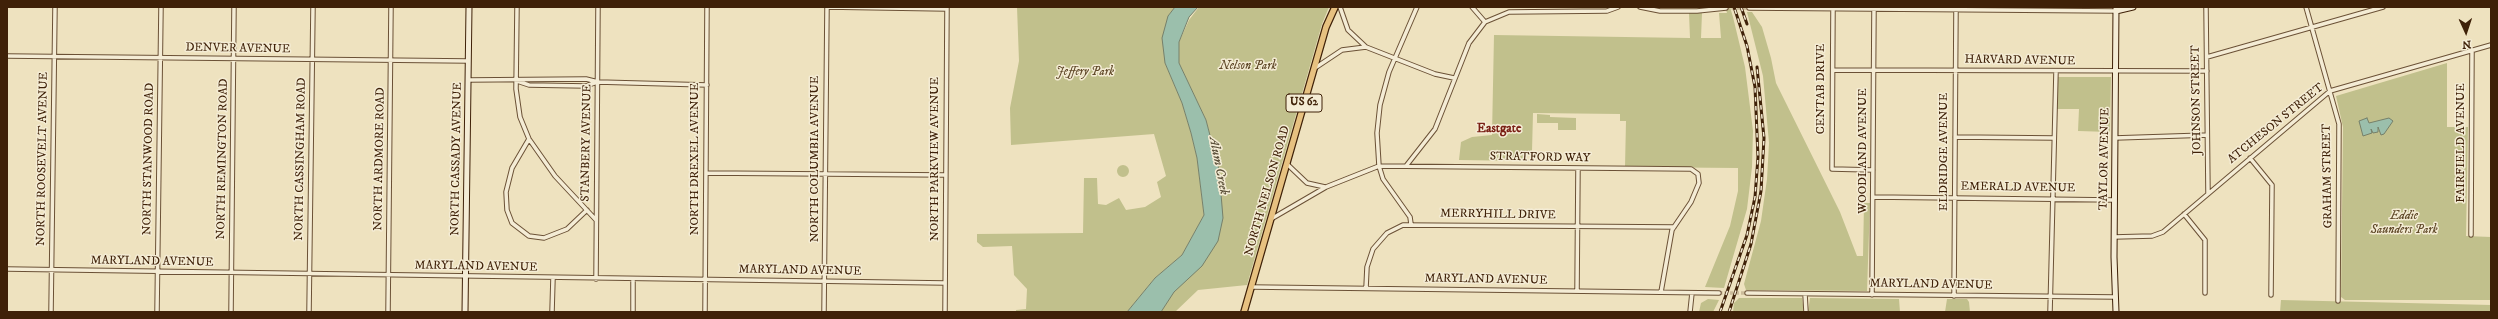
<!DOCTYPE html>
<html>
<head>
<meta charset="utf-8">
<style>
	body { margin:0 }
	#map { position:relative; width:2498px; height:319px; overflow:hidden; background:#eee2bf; font-family:"IM FELL DW Pica",serif }
	canvas { display:block }
	.frame { position:absolute; inset:0; border:8px solid #3f2108; pointer-events:none }
	.north { position:absolute; left:2446px; top:12px; width:40px; height:40px; -webkit-text-stroke:3px #f4ecd5; paint-order:stroke; rotate:177deg; font-size:11px; font-weight:700; line-height:16px; text-align:center; color:#3f2108 }
	.north::after { content:''; display:block; margin:auto; width:14px; height:18px; background:#3f2108; clip-path:polygon(50% 0,100% 100%,50% 72%,0 100%) }
</style>
</head>
<body>
<div id="map">
<canvas width="2498" height="319"></canvas>
<div class="frame"></div>
<div class="north">N</div>
</div>
<script>
const ctx = document.querySelector('canvas').getContext('2d');
ctx.lineJoin = 'round';
function fill(path, color) { ctx.fillStyle = color; ctx.fill(path, 'evenodd'); }
const toPath = rows => new Path2D(rows.map(r => 'M' + r).join(''));
function stroke(path, color, width, dash) { ctx.strokeStyle = color; ctx.lineWidth = width; ctx.lineCap = dash ? 'butt' : 'round'; ctx.setLineDash(dash || []); ctx.stroke(path); }
function write(font, color, halo, rows, align = 'center') {
  ctx.font = font + ' "IM FELL DW Pica",serif'; ctx.lineWidth = 3; ctx.setLineDash([]); ctx.textBaseline = 'middle'; ctx.strokeStyle = halo; ctx.fillStyle = color; for (const [text, x, y, turn = 0] of rows) {
    ctx.save(); ctx.translate(x, y); ctx.rotate((+turn || 0) * Math.PI / 180); ctx.textAlign = isNaN(turn) ? turn : align; if (halo) ctx.strokeText(text, 0, 0); ctx.fillText(text, 0, 0); ctx.restore();
  }
}
fill(toPath([
	[1017,7,1175,7,1168,16,1165,63,1182,103,1191,133,1197,158,1204,215,1182,255,1155,278,1127,312,1016,312,1016,310,1026,309,1027,289,1014,275,1012,246,983,247,977,242,977,234,1083,233,1084,178,1097,178,1098,204,1106,205,1119,198,1126,210,1145,207,1161,197,1157,182,1166,176,1154,134,1011,145,1010,108,1019,61],
	[1199,7,1329,7,1322,24,1247,285,1198,290,1175,312,1161,312,1215,224,1219,170,1206,120,1179,63,1179,42,1189,20],
	[1725,7,1730,7,1733,17,1745,67,1753,131,1752,167,1747,209,1724,288,1705,287,1730,226,1738,191,1738,168,1625,167,1626,121,1620,121,1620,114,1533,113,1532,151,1526,152,1526,161,1459,160,1461,142,1472,137,1492,135,1494,35,1690,38,1689,13,1702,13,1701,38,1721,38,1719,13,1727,13],
	[1747,12,1752,12,1762,27,1771,58,1776,83,1840,212,1857,256,1863,256,1864,203,1870,203,1867,291,1746,290,1744,284,1761,221,1767,179,1769,143,1763,76],
	[2447,63,2447,127,2468,127,2466,236,2491,237,2491,300,2345,300,2341,297,2343,127,2336,96],
	[2058,77,2111,77,2110,132,2078,131,2079,109,2057,109],
	[1537,114,1550,115,1550,117,1576,118,1576,130,1558,130,1558,123,1537,123],
	'1117 171a6 6 0 1 1 12 0a6 6 0 1 1-12 0Z',
	[1739,298,1802,298,1804,312,1733,312,1734,303],
	[1810,298,1899,299,1900,312,1808,312],
	[1708,299,1719,300,1713,312,1699,312,1701,303],
	[1947,299,1967,299,1969,302,1970,312,1945,312],
	[2281,300,2491,305,2491,312,2280,312]
]), '#c1c08c');
const water = toPath([
	[1175,7,1198,7,1189,17,1179,42,1179,63,1206,120,1219,170,1223,218,1218,241,1202,266,1174,292,1161,312,1127,312,1155,278,1182,255,1204,215,1197,158,1191,133,1182,103,1165,63,1162,38,1168,16,1175,7],
	[2367,118,2369,123,2389,118,2393,121,2384,134,2381,135,2378,127,2378,132,2373,133,2371,129,2372,133,2363,136,2359,121,2367,118]
]);
fill(water, '#9bbfac');
stroke(water, '#76806a', 1);
stroke(toPath([
	[1726,8,1749,8],
	[1719,293,1747,293]
]), '#cbbb9a', 3.5, [3.5, 2]);
const street = toPath([
	[517,7,516,89,520,117,529,139,555,176,596,220],
	[827,7,947,9],
	[1340,7,1348,30,1366,47],
	[1472,7,1485,22],
	[1640,7,1660,11,1697,11,1726,8],
	[2206,7,2208,193],
	[2306,7,2339,124,2338,301],
	[1749,8,2116,11],
	[1833,9,1832,169,1873,170],
	[7,56,468,61],
	[2207,57,2383,7],
	[1315,68,1342,50,1366,47,1435,74,1454,78],
	[1833,70,2207,71],
	[468,80,586,79,598,82,707,85],
	[517,81,529,85,586,86,597,82],
	[1955,137,2054,138],
	[2115,138,2207,135],
	[529,139,512,168,506,192,507,210,512,223,529,236,544,238,567,229,587,210],
	[2250,158,2272,185,2271,295],
	[1287,164,1307,183,1325,187],
	[1406,166,1435,129,1469,43,1485,22,1509,12,1607,11,1618,7],
	[706,173,945,175],
	[1873,197,2114,200],
	[2184,214,2205,240,2205,293],
	[1271,219,1326,187,1379,166,1691,169,1698,174,1699,183,1691,202,1672,230,1661,292],
	[1411,224,1410,217,1383,179,1379,166,1377,133,1380,105,1389,72,1417,7],
	[2471,235,2472,50],
	[2114,237,2152,236,2163,232,2330,91,2491,45],
	[7,269,945,283],
	[596,279,598,7],
	[1252,287,1719,293],
	[1366,288,1367,267,1373,249,1387,233,1403,225,1674,227],
	[1577,291,1578,168],
	[1747,293,2115,297],
	[1805,294,1806,312],
	[1872,295,1874,8],
	[1954,296,1956,9],
	[51,312,55,7],
	[157,312,161,7],
	[231,312,234,7],
	[309,312,313,7],
	[388,312,391,7],
	[552,312,553,278],
	[633,312,633,280],
	[705,312,707,7],
	[824,312,827,7],
	[945,312,947,7],
	[1690,312,1692,293],
	[2050,312,2056,72]
]);
const secondary = toPath([
	[2116,7,2114,257,2116,312],
	[2116,11,2133,7],
	[465,312,469,7]
]);
const primary = toPath([
	[1244,312,1326,27,1335,7]
]);
stroke(street, '#6b5136', 5.5);
stroke(secondary, '#3f2108', 7);
stroke(primary, '#3f2108', 8);
stroke(street, '#f4ecd5', 3.5);
stroke(secondary, '#f4ecd5', 5);
stroke(primary, '#e7c180', 5.5);
const rail = toPath([
	[1741,7,1747,24],
	[1720,312,1747,235,1755,197,1758,157,1755,87,1747,46,1734,7],
	[1729,312,1751,244,1761,191,1764,138,1757,67]
]);
stroke(rail, '#3f2108', 3);
stroke(rail, '#f4ecd5', 1.5, [4.5]);
for (const [x, y, w] of [
	[1304,103,36]
]) { const box = new Path2D(); box.roundRect(x - w / 2, y - 9, w, 18, 3); ctx.fillStyle = '#f4ecd5'; ctx.fill(box); stroke(box, '#3f2108', 1); }
write('bold 11px', '#3f2108', null, [
	["US 62",1304,103]
]);
write('12px', '#3f2108', '#f4ecd5', [
	["DENVER AVENUE",238,49,1],
	["HARVARD AVENUE",2020,61,1],
	["CENTAB DRIVE",1822,89,-90],
	["JOHNSON STREET",2197,100,-91],
	["ATCHESON STREET",2276,124,-39],
	["STANBERY AVENUE",587,143,-89],
	["FAIRFIELD AVENUE",2462,143,-90],
	["WOODLAND AVENUE",1864,151,-90],
	["ELDRIDGE AVENUE",1945,152,-90],
	["STRATFORD WAY",1540,158,1],
	["NORTH ROOSEVELT AVENUE",43,159,-89],
	["NORTH STANWOOD ROAD",149,159,-89],
	["NORTH REMINGTON ROAD",223,159,-89],
	["NORTH CASSINGHAM ROAD",301,159,-89],
	["NORTH ARDMORE ROAD",380,159,-89],
	["NORTH CASSADY AVENUE",457,159,-89],
	["NORTH DREXEL AVENUE",696,159,-90],
	["NORTH COLUMBIA AVENUE",816,159,-90],
	["NORTH PARKVIEW AVENUE",936,159,-90],
	["TAYLOR AVENUE",2105,159,-89],
	["GRAHAM STREET",2328,176,-91],
	["EMERALD AVENUE",2018,188,1],
	["NORTH NELSON ROAD",1268,191,-74],
	["MERRYHILL DRIVE",1498,215,1],
	["MARYLAND AVENUE",152,262,1],
	["MARYLAND AVENUE",476,267,1],
	["MARYLAND AVENUE",800,271,1],
	["MARYLAND AVENUE",1486,280,1],
	["MARYLAND AVENUE",1931,285,1]
]);
write('italic 12px', '#604929', '#f4ecd5', [
	["Nelson Park",1248,67],
	["Jeffery Park",1085,73],
	["Eddie",2404,217],
	["Saunders Park",2404,231]
]);
write('bold 13px', '#7a1f14', '#f4ecd5', [
	["Eastgate",1499,129]
]);
write('italic 13px', '#5b5039', '#f4ecd5', [
	["Alum Creek",1218,166,79]
]);
</script>
</body>
</html>
